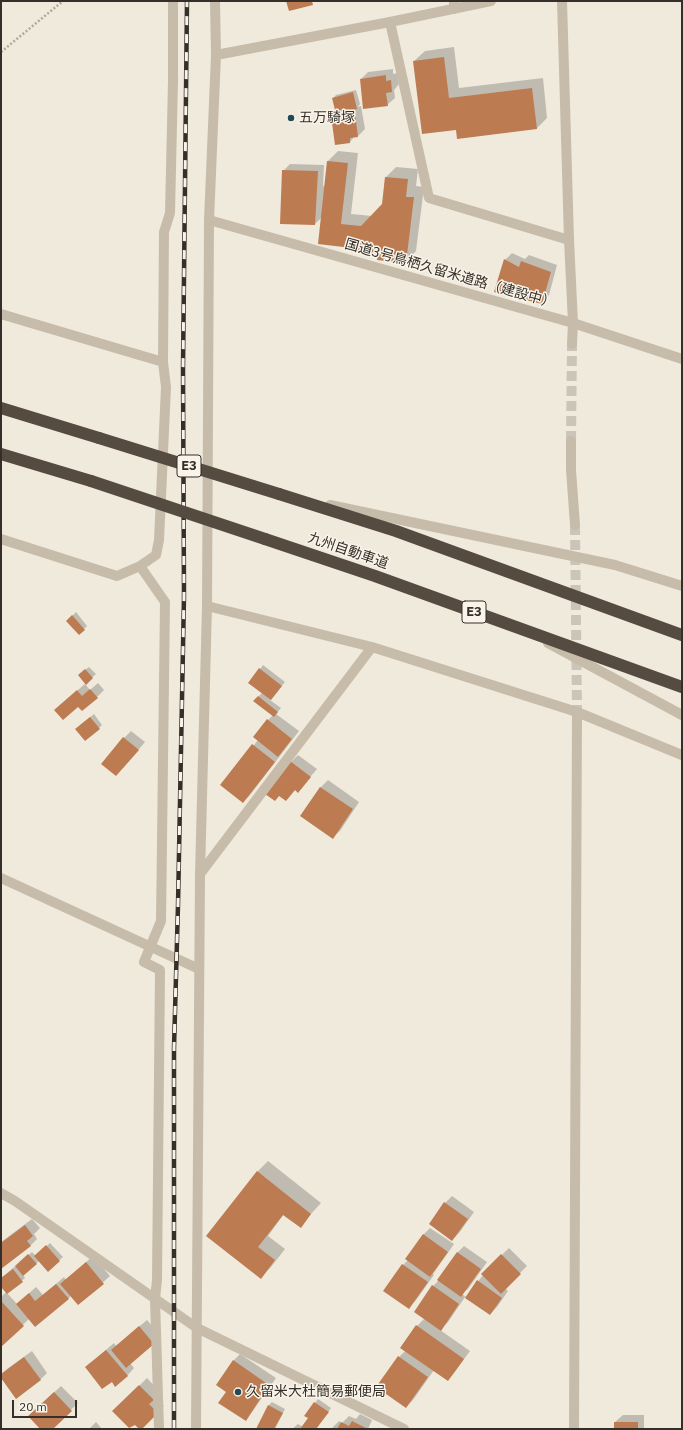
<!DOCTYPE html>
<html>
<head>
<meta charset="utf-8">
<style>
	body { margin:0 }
	#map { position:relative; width:683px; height:1430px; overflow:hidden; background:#f0eadd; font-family:"IBM Plex Sans",sans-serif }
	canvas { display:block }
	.frame { position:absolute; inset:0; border:2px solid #362f29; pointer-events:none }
	.scale { position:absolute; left:12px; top:1400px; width:65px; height:18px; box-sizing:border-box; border:2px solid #362f29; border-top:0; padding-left:5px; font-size:12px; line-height:14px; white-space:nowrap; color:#362f29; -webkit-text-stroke:3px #f8f4ea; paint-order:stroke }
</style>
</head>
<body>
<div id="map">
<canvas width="683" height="1430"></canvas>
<div class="frame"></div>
<div class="scale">20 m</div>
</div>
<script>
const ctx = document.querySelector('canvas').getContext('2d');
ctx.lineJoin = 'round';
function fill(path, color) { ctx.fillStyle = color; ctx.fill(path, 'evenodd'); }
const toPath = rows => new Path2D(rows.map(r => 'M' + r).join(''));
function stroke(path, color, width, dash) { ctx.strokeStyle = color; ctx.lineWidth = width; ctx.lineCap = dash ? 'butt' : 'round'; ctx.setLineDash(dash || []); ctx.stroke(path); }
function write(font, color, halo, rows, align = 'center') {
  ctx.font = font + ' "IBM Plex Sans","Noto Sans JP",sans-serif'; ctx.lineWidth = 3; ctx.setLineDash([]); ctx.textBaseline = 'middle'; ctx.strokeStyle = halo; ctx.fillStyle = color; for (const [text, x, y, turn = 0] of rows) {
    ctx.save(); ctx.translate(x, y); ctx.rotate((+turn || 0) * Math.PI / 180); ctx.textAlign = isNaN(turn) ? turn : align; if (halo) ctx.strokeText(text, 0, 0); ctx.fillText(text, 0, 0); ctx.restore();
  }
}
fill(toPath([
	[454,47,459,88,543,78,547,118,537,128,456,129,414,61,425,51],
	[393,69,393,74,397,73,399,84,394,90,395,98,387,105,361,79,368,72],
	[356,90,360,104,358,107,361,106,365,129,358,136,354,137,350,142,333,123,342,111,333,98,336,95],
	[338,151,358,153,351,214,372,216,383,204,385,178,396,167,418,169,416,186,424,187,416,251,406,262,353,247,321,218,315,224,281,223,283,171,290,164,324,165,323,186,325,186,328,161],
	[512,253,525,259,529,255,557,265,549,295,541,302,505,260],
	[76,612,87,626,79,634,67,621],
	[263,665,285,682,270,700,281,708,276,714,299,731,250,795,243,802,222,785,258,740,268,720,273,715,258,697,263,692,250,683],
	[89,667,96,674,85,684,90,690,98,683,104,690,97,697,79,706,63,703,86,683,82,672],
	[94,714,102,725,99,728,80,725],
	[131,731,145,742,123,768,124,738],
	[298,755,317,769,298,791,296,789,286,800,291,762],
	[328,780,359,802,340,831,332,838,301,816,321,787],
	[268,1161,321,1203,300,1226,284,1214,268,1236,285,1249,271,1267,261,1277,208,1236,257,1172],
	[452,1196,474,1212,459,1233,452,1240,445,1203],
	[32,1219,40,1228,34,1234,37,1239,30,1246,1,1268,1,1242],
	[430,1228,454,1244,433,1274,434,1275,416,1300,409,1308,403,1265,408,1260,423,1235],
	[50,1243,63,1257,48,1270,39,1261,23,1275,25,1278,7,1293,17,1304,36,1287,43,1295,64,1277,66,1280,93,1256,110,1276,79,1304,72,1295,68,1299,30,1318,1,1346,1,1297,6,1292,1,1285,1,1278,32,1252,36,1256],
	[464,1246,487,1262,468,1289,462,1294,466,1297,483,1275,482,1274,509,1248,527,1266,505,1288,508,1291,497,1307,490,1314,465,1297,448,1322,440,1330,470,1351,454,1373,447,1380,434,1370,413,1400,406,1407,399,1357,406,1350,402,1348,417,1326,425,1318,433,1286,439,1280,457,1253],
	[147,1320,161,1336,130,1363,134,1368,127,1376,112,1380,86,1367,114,1343,116,1346],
	[32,1351,47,1373,40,1380,1,1377,1,1375,7,1369],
	[240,1354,276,1378,252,1412,245,1419,227,1391,233,1361],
	[147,1378,160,1392,155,1397,164,1406,141,1429,136,1424,114,1411],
	[61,1386,78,1403,51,1429,41,1429,36,1409],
	[318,1399,331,1408,316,1429,292,1429,298,1424,303,1427,309,1418,306,1415],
	[272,1402,285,1409,275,1429,258,1429,269,1405],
	[360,1414,372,1420,368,1429,331,1429,339,1421,342,1423,349,1416,356,1419],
	[623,1415,644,1415,644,1429,615,1429,615,1422],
	[96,1422,102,1429,89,1429]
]), '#0003');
fill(toPath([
	[286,1,312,1,313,5,289,11],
	[444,57,449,98,532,88,537,129,457,139,456,130,422,134,413,61],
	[386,75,386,81,391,80,392,92,386,93,388,106,363,109,360,79],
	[353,92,357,109,336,114,332,98],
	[355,113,358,137,350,138,350,143,335,145,332,123,337,122,336,116],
	[327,161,348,163,341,224,361,226,382,204,385,177,408,179,406,197,414,197,406,263,377,260,378,254,351,251,352,248,318,244],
	[282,170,318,171,315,225,280,224],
	[504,259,519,267,521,261,551,272,542,304,494,292],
	[72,615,85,630,79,635,66,621],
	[259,668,282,686,271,700,248,683],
	[85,669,93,678,86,685,78,675],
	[90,689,98,698,82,711,78,707,63,720,54,710,77,690,82,696],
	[258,696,278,712,274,717,253,701],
	[90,717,100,729,85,741,75,729],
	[267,719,292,739,278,757,253,737],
	[123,737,139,750,116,776,101,764],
	[252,744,275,762,243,803,220,785],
	[290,761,311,777,298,793,295,790,286,801,279,796,275,801,265,794],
	[320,787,353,809,333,839,300,816],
	[257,1171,311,1214,301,1228,283,1215,258,1247,275,1260,261,1279,206,1236],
	[444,1202,468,1219,452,1241,429,1224],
	[25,1225,33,1236,27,1241,31,1246,1,1269,1,1243],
	[423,1234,448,1252,430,1277,405,1259],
	[46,1245,60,1261,48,1272,34,1256],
	[457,1252,481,1269,461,1297,437,1280],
	[28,1254,37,1264,23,1276,15,1266],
	[501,1254,521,1274,501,1294,481,1274],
	[86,1262,104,1284,78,1305,60,1284],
	[402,1264,428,1282,409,1309,383,1291],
	[13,1269,23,1282,7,1294,1,1287,1,1278],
	[477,1280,502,1298,490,1315,465,1298],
	[56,1284,69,1299,35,1327,16,1304,29,1293,35,1301],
	[432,1285,459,1304,441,1331,414,1312],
	[1,1301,24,1326,1,1347],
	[416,1325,464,1359,448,1381,400,1348],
	[139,1326,154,1344,126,1368,111,1350],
	[106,1350,128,1376,115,1387,112,1382,102,1389,85,1367],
	[398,1356,428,1377,406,1408,376,1387],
	[24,1357,41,1380,16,1399,1,1378,1,1374],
	[233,1360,269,1385,246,1421,218,1403,226,1392,216,1385],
	[139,1385,154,1400,149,1404,158,1413,142,1429,139,1429,135,1425,129,1428,112,1411],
	[54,1392,72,1411,53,1429,40,1429,28,1416],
	[314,1402,329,1412,316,1429,300,1429,308,1418,304,1416],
	[268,1405,283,1413,274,1429,256,1429],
	[352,1421,366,1428,365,1429,337,1429,341,1422,349,1426],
	[614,1422,638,1422,638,1429,614,1429]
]), '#bc7b50');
stroke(toPath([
	[571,441,572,344],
	[575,525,577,712]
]), '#cbc5b9', 10, [10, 5]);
stroke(toPath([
	[1,52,63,1]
]), '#b3a795', 2.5, [2, 2]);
stroke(toPath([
	[330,505,615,565,682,586],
	[548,643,682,715]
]), '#c7bcaa', 10);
stroke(toPath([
	[454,1,454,9],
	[390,22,429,198,569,240],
	[209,220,573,323,682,359],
	[1,314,163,362],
	[1,539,117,576,140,566,156,555,159,540,166,387,163,362,164,232,170,213,173,81,173,1],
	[140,566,165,602,161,921,144,962,160,970,157,1280,155,1299,159,1429],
	[207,606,372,647,577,712,682,755],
	[200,874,372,647],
	[1,878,199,969],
	[1,1193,15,1201,197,1328,404,1429]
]), '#c7bcaa', 10);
stroke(toPath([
	[562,1,569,240,573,323,572,344],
	[216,55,390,22,491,1],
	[571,441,571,470,575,525],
	[196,1429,200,874,207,606,209,220,216,55,215,1],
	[574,1429,577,712]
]), '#c7bcaa', 10);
stroke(toPath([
	[1,408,99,438],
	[1,454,91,481],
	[279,494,396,531,682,635],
	[265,539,375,576,682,687]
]), '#564b41', 12);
const rail = toPath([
	[174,1429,174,1048,178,905,184,596,183,368,187,1]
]);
stroke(rail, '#362f29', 4.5);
stroke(rail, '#f8f4ea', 3, [9]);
stroke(toPath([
	[99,438,279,494],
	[91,481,265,539]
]), '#564b41', 12);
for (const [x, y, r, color] of [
	[291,118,4,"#224954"],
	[238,1392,4,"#224954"]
]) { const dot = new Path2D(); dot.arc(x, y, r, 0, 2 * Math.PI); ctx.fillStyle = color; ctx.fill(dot); stroke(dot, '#f8f4ea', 1.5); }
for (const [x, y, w] of [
	[189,466,24],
	[474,612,24]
]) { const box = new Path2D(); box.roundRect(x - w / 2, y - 11, w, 22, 3); ctx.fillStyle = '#f8f4ea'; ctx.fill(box); stroke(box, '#362f29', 1); }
write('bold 13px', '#362f29', null, [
	["E3",189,466],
	["E3",474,612]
]);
write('14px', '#362f29', '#f8f4ea', [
	["五万騎塚",299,118],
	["久留米大杜簡易郵便局",246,1392]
], 'left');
write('14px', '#362f29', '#f8f4ea', [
	["国道3号鳥栖久留米道路（建設中）",450,274,16],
	["九州自動車道",348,551,19]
]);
</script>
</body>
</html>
